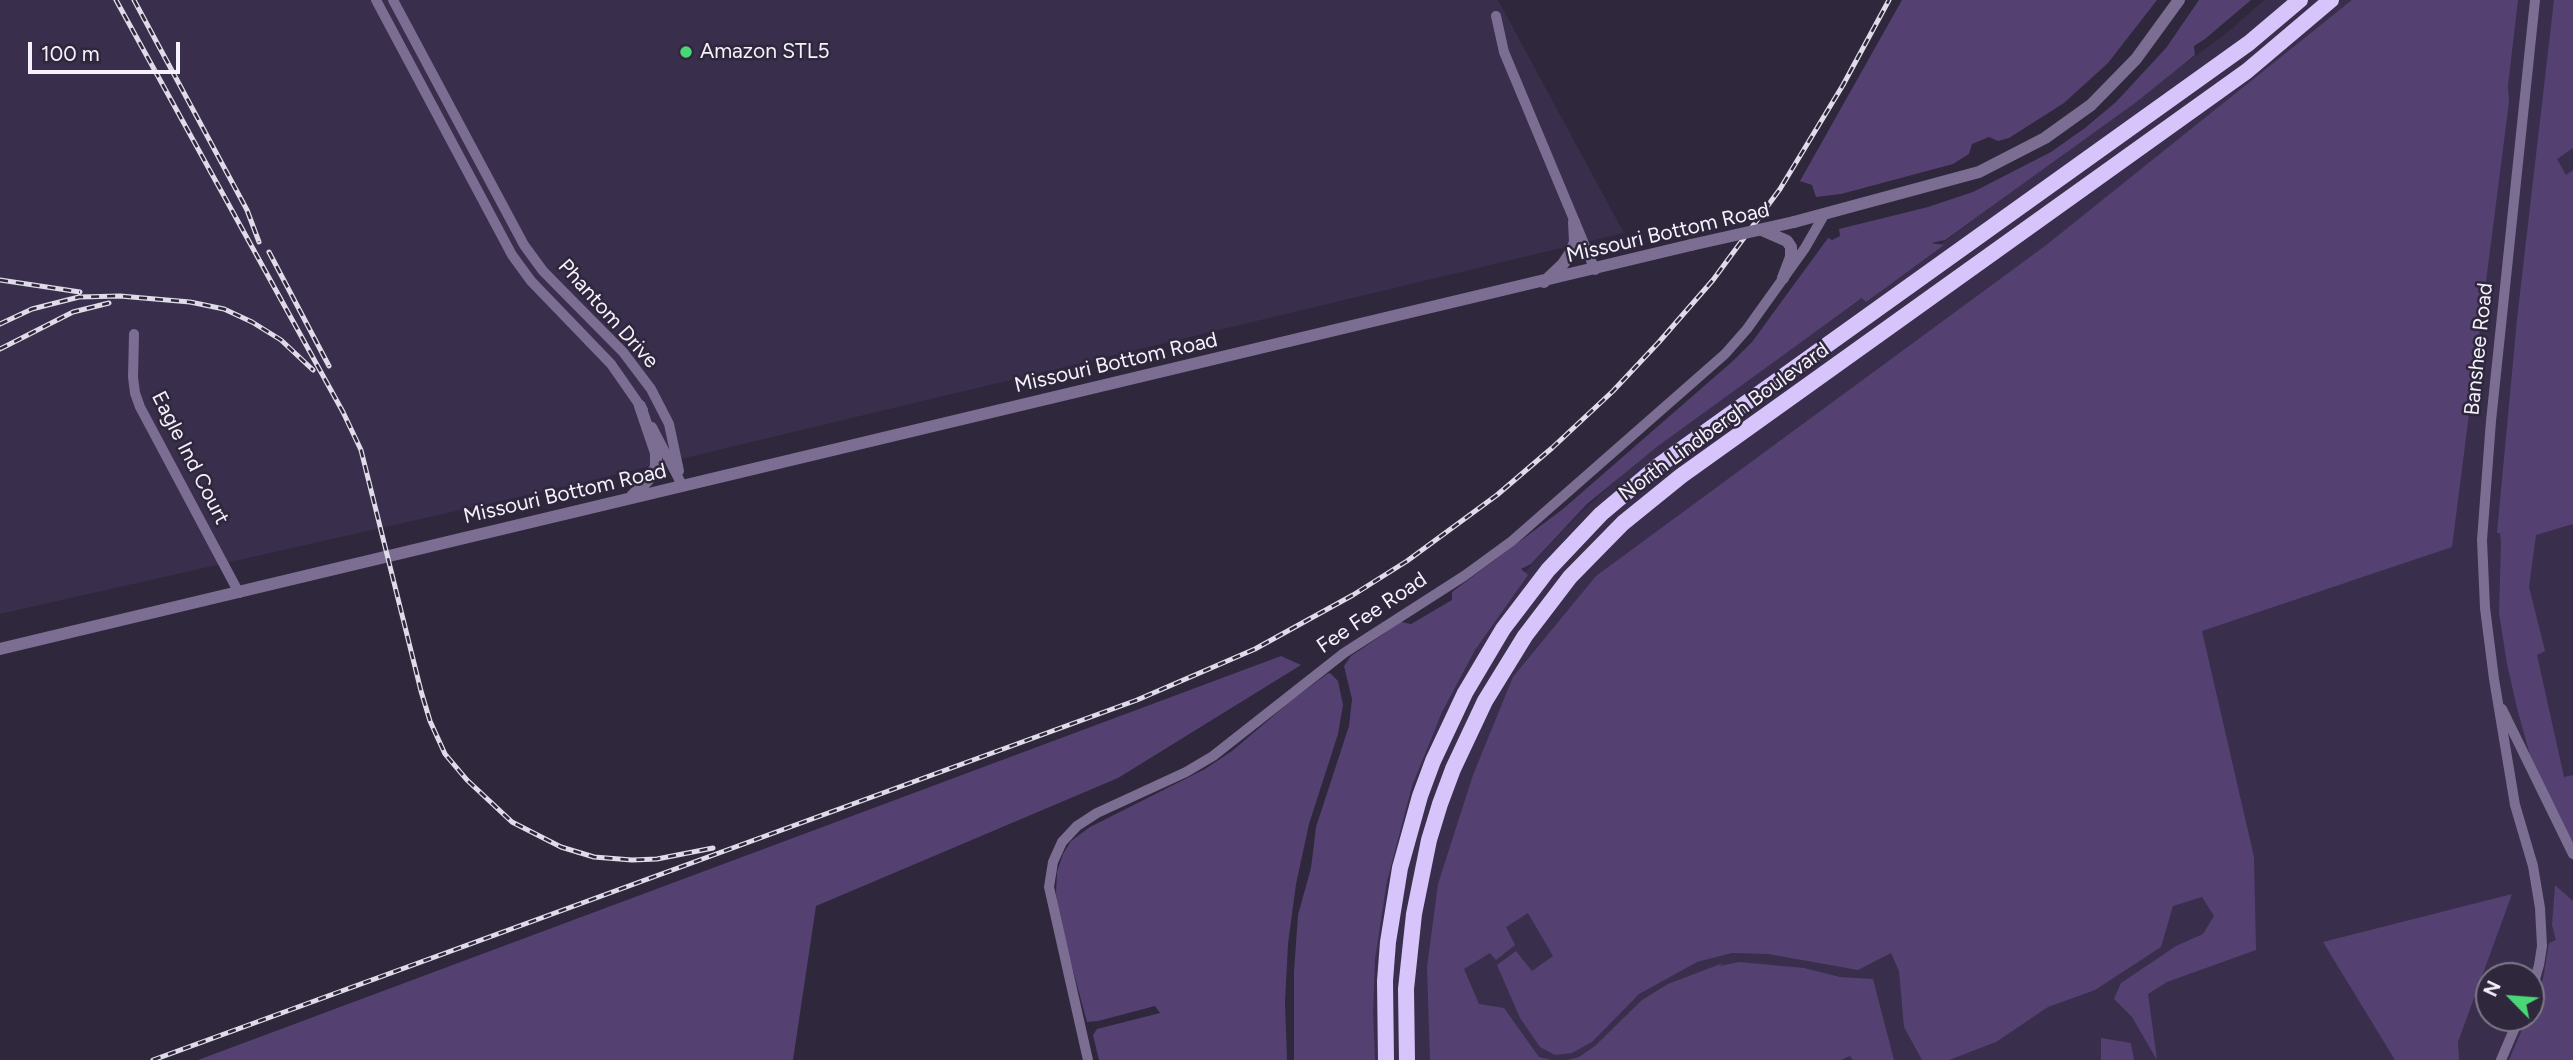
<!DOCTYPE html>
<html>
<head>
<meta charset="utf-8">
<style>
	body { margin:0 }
	#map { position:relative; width:2573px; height:1060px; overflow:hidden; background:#2f273c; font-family:Figtree,sans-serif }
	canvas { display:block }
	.north { position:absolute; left:2475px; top:962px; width:70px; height:70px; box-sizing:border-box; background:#2f273c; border:2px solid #7e7889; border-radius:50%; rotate:295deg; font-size:19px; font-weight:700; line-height:28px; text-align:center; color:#f5f1fd }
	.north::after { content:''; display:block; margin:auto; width:24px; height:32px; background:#49d778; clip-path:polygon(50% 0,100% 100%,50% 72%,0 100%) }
	.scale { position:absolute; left:28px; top:42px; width:152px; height:32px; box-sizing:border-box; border:4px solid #f5f1fd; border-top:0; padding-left:9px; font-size:21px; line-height:24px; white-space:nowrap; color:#f5f1fd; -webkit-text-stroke:5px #2f273c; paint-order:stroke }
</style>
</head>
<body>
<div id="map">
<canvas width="2573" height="1060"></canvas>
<div class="north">N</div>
<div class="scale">100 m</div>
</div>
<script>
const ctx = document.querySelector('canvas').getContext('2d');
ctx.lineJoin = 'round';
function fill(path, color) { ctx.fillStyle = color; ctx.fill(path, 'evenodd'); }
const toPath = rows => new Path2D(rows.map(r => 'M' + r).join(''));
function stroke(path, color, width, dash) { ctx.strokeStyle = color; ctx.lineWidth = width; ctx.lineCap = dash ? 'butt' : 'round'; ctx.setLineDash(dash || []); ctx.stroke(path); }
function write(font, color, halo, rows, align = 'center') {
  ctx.font = font + ' Figtree,sans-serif'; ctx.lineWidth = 5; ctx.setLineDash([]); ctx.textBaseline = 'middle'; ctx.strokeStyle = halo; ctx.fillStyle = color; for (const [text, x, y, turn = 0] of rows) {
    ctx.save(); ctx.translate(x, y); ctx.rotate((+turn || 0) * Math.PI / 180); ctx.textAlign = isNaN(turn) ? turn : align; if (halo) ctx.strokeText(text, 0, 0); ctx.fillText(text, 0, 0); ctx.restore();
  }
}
fill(toPath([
	[0,0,1498,0,1624,233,589,481,0,614],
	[2264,0,2573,0,2573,1060,1370,1060,1365,972,1403,782,1480,628,1530,566,1581,512,1662,439,1946,240,2229,31],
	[2489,976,2531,976,2531,1018,2489,1018]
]), '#392e4b');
fill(toPath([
	[1902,0,2157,0,2108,63,2064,103,2009,138,1998,141,1989,137,1972,144,1969,154,1953,164,1841,194,1816,197,1812,185,1800,181],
	[2199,0,2251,0,2205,39,2194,46,2195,55,2135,103,1945,240,1931,243,1944,245,1866,302,1862,298,1658,446,1587,504,1531,564,1521,569,1528,575,1475,650,1442,712,1412,786,1387,881,1375,959,1373,1013,1375,1060,1294,1060,1294,972,1298,915,1311,868,1316,827,1349,726,1352,699,1344,666,1351,656,1401,622,1411,624,1452,600,1452,592,1563,509,1734,360,1752,342,1828,238,1832,240,1840,236,1839,229,1928,207,1973,192,2051,152,2085,128,2116,102,2166,48],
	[2352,0,2518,0,2508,86,2509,102,2452,547,2202,631,2254,857,2256,950,2167,982,2148,994,2157,1060,2132,1017,2114,999,2121,983,2176,946,2203,934,2214,916,2202,897,2173,906,2161,947,2095,990,2048,1007,1996,1042,1949,1060,1922,1060,1904,1027,1899,971,1891,953,1858,970,1768,954,1732,953,1697,962,1639,994,1592,1042,1572,1053,1555,1055,1540,1047,1520,1018,1497,965,1516,951,1532,971,1553,956,1528,913,1506,927,1515,945,1496,960,1490,953,1464,969,1479,1004,1504,1008,1539,1057,1552,1060,1430,1060,1427,967,1438,884,1473,775,1513,677,1596,576,2045,246],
	[2554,0,2573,0,2573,148,2557,159,2566,175,2573,170,2573,524,2536,535,2529,587,2545,651,2537,655,2564,777,2573,775,2573,843,2553,808,2530,755,2517,708,2507,664,2499,613,2501,543,2500,533,2497,533,2517,319],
	[1281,656,1301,665,1118,778,816,906,793,1060,198,1060],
	[1330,673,1338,681,1343,705,1338,734,1309,824,1296,884,1288,944,1285,1002,1287,1060,1099,1060,1093,1035,1097,1029,1160,1013,1155,1006,1098,1021,1087,1022,1059,918,1056,893,1057,872,1063,854,1071,841,1090,827,1205,769,1232,751,1291,701,1327,674],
	[2555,885,2573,901,2573,1060,2509,1060,2527,1018,2531,1018,2531,1009,2543,979,2549,943,2556,940,2552,925],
	[2512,894,2458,1042,2459,1060,2395,1060,2323,942],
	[1739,962,1804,968,1840,977,1873,979,1894,1060,1853,1060,1850,1056,1841,1060,1567,1060,1579,1057,1595,1046,1642,1000,1668,984,1723,963,1719,966],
	[2101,1038,2131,1043,2134,1060,2101,1060]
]), '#544172');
stroke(toPath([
	[376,0,512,255,531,281,611,364,643,410],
	[393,0,524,245,543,271,623,352,651,389,669,424,679,471],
	[1496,16,1504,52,1595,270],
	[134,334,133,377,135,393,140,407,239,593],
	[652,427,682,485],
	[2502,709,2573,854],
	[2531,993,2539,965,2542,946,2540,908,2533,866,2515,805,2494,679,2485,608,2482,540,2491,421,2535,0],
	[1088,1060,1049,887,1053,862,1062,842,1077,826,1097,813,1186,772,1213,756,1344,653,1464,576,1512,541,1725,354,1747,329,1805,248,1824,215],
	[2501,1060,2519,1018]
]), '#7b6e92', 10);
stroke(toPath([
	[1794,222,1979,172,2045,138,2091,105,2136,59,2179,0],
	[1762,230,1787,241,1791,247,1791,257,1783,278],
	[1544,282,1563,264,1571,252,1575,242,1574,222],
	[632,496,648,480,656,467,656,453,640,406],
	[0,649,1691,245]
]), '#7b6e92', 12);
stroke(toPath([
	[1386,1060,1385,981,1388,942,1400,868,1420,796,1433,761,1465,693,1503,629,1548,570,1601,514,1658,466,2249,43,2300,0],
	[1407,1060,1406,989,1414,914,1429,840,1440,804,1453,769,1485,701,1525,636,1570,577,1623,523,1681,476,2247,71,2331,0]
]), '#d7c4fb', 16);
const rail = toPath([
	[116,0,343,412,361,450,421,691,430,721,445,754,467,780,512,822,561,847,594,857,632,860,657,859,713,848],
	[134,0,247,210,259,242],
	[269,252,329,366],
	[0,280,80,292],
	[0,324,32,309,79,297,120,296,190,302,224,309,252,322,281,340,313,370],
	[0,349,73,312,109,303],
	[153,1060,1137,700,1255,649,1353,595,1407,561,1497,495,1552,448,1613,391,1659,342,1713,280,1780,189,1843,85,1889,0]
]);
stroke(rail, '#dfdbe8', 5);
stroke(rail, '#2f273c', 2.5, [8]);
stroke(toPath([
	[1691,245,1794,222]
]), '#7b6e92', 12);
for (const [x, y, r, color] of [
	[686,52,7,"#49d778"]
]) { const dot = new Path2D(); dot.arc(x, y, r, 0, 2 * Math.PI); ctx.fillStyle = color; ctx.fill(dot); stroke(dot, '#2f273c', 2.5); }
write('21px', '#f5f1fd', '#2f273c', [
	["Amazon STL5",700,52]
], 'left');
write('21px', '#f5f1fd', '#2f273c', [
	["Missouri Bottom Road",1668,233,-13],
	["Phantom Drive",608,314,48],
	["Banshee Road",2479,349,-84],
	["Missouri Bottom Road",1116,363,-13],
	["North Lindbergh Boulevard",1724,422,-36],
	["Eagle Ind Court",190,458,63],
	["Missouri Bottom Road",565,494,-13],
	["Fee Fee Road",1372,613,-34]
]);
</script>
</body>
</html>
